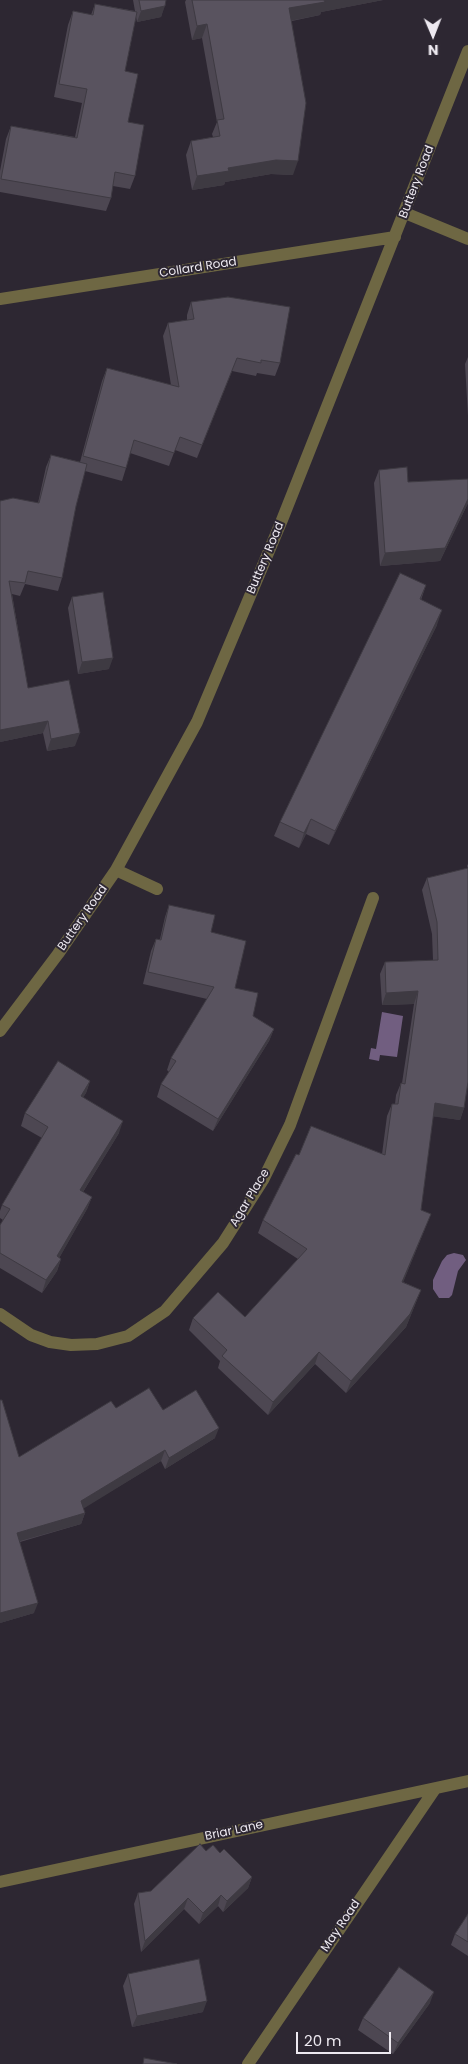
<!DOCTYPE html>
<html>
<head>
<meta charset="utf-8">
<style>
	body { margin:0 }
	#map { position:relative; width:468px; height:2064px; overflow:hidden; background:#2d2732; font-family:Poppins,sans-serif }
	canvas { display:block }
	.north { position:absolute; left:408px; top:10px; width:50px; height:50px; -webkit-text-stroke:4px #2d2732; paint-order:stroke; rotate:179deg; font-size:14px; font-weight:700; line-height:20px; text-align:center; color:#ede9f0 }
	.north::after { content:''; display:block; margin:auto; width:18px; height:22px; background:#ede9f0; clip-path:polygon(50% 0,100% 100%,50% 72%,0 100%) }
	.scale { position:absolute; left:296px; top:2032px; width:95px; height:22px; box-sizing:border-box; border:2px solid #ede9f0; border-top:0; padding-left:6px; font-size:15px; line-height:18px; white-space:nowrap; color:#ede9f0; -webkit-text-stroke:4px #2d2732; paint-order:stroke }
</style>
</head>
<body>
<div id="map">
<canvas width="468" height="2064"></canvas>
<div class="north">N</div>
<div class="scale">20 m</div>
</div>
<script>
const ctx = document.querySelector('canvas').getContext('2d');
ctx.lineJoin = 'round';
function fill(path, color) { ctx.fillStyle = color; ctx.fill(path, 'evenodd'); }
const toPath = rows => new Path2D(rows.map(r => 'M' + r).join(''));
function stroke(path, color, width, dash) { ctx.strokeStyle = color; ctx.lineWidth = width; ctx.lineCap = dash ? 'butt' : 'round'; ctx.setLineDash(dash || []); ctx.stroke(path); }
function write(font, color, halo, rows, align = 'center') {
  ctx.font = font + ' Poppins,sans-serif'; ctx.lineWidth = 4; ctx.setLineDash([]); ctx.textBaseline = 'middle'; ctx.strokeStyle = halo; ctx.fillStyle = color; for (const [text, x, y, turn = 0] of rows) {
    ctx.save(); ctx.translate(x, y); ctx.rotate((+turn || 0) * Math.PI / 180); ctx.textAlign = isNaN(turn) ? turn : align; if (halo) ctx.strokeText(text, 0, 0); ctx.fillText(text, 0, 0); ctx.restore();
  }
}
fill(toPath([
	[382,1012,403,1016,397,1057,380,1055,379,1061,369,1059,371,1048,376,1049],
	[454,1253,463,1255,466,1260,458,1271,452,1295,449,1298,439,1298,433,1289,433,1280,442,1261,447,1255]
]), '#715e80');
stroke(toPath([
	[405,213,468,239],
	[0,299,395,237],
	[116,870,157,889],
	[0,1031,58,954,116,870,197,722,282,520,468,51],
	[0,1314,31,1335,50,1342,71,1345,97,1344,128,1336,165,1311,223,1243,263,1180,290,1125,373,898],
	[0,1882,468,1781],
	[248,2064,435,1789]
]), '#6e6743', 12);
fill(toPath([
	[133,0,166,0,161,17,137,22,136,17,125,71,128,122,135,176,130,189,113,186,111,198,106,211,0,192,0,171,6,139,11,126,75,137,82,103,54,97,68,25,73,11,91,15,95,4,135,11],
	[186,0,383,0,321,12,320,15,292,21,293,175,271,174,225,182,224,185,192,190,186,155,191,141,213,137,212,134,217,122,202,38,192,40,185,2],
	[191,302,280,363,275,376,257,373,256,376,232,371,197,458,175,450,169,466,130,453,126,468,122,481,85,471,76,506,62,578,58,591,25,584,20,596,12,594,28,688,75,746,47,751,43,733,0,742,0,501,38,503,46,467,51,455,80,462,102,381,107,368,171,385,163,336,168,323,187,320,187,315],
	[468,357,468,416,465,364],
	[379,470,408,482,468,479,468,503,440,561,380,566,374,483],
	[426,585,421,600,437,625,329,845,306,834,299,848,274,836,280,822],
	[72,597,109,669,78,674,68,608],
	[468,864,468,1082,464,1108,460,1120,433,1116,421,1210,431,1214,403,1282,421,1290,406,1327,346,1393,315,1364,268,1415,218,1368,220,1361,189,1330,193,1318,245,1317,298,1259,258,1233,263,1220,299,1155,382,1154,387,1116,392,1104,395,1104,396,1095,401,1083,402,1083,414,1004,382,1005,380,974,385,962,433,960,432,934,422,890,427,878,468,868,467,866],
	[169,905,211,932,235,988,253,1016,274,1029,269,1041,213,1131,157,1097,161,1084,169,1072,167,1070,171,1058,207,999,143,984,151,951,156,939,160,939,165,917],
	[90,1081,86,1093,83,1097,119,1133,83,1192,92,1197,87,1209,59,1258,61,1259,57,1271,42,1293,0,1268,0,1225,3,1220,0,1218,0,1211,2,1205,42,1138,21,1126,25,1113],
	[0,1400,19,1457,116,1408,163,1410,215,1438,165,1469,161,1461,83,1508,85,1513,81,1524,20,1542,34,1613,0,1623],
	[206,1851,220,1853,252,1877,248,1888,223,1912,218,1906,199,1924,184,1909,141,1952,134,1904,138,1893,151,1891],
	[468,1914,468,1956,451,1945,455,1934],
	[128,1974,203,2012,132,2027,123,1986],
	[430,2003,393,2054,358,2030,363,2018]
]), '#4d4752');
fill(toPath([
	[324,0,383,0,321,12,320,15,284,22,289,8],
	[165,6,161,17,137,22,141,11],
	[207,24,202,38,192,40,197,26],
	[276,160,298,161,293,175,271,174,225,182,224,185,192,190,197,176,228,168],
	[468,499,468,503,440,561,380,566,385,553],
	[442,610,437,625,329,845,335,831],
	[113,658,109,669,78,674,82,662],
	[48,721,43,733,0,742,0,730],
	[80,733,75,746,47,751,51,739],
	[311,819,306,834,299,848,304,833],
	[418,991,414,1004,382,1005,386,993],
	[274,1029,269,1041,213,1131,218,1119],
	[90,1081,86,1093,77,1108,81,1096],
	[435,1103,464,1108,460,1120,430,1116],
	[123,1121,119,1133,76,1203,80,1190],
	[92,1197,87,1209,53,1269,57,1256],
	[431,1214,426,1226,398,1295,402,1282],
	[61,1259,57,1271,42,1293,46,1280],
	[421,1290,406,1327,346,1393,351,1381],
	[319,1352,315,1364,268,1415,273,1402],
	[219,1428,215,1438,165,1469,169,1458],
	[165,1450,161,1461,78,1512,81,1501],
	[85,1513,81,1524,13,1543,17,1533],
	[38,1603,34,1613,0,1623,0,1613],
	[252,1877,248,1888,223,1912,227,1901],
	[221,1895,218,1906,199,1924,203,1913],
	[188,1898,184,1909,141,1952,145,1941],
	[434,1992,430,2003,393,2054,398,2043],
	[207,2001,203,2012,132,2027,137,2016]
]), '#3e3a42');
const building = toPath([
	[139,0,166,0,165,6,141,11,139,0],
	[192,0,324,0,325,2,289,8,306,103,298,161,276,160,228,168,229,171,197,176,191,141,220,136,217,120,224,119,207,24,197,26,192,0],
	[95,4,137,12,125,71,138,74,128,122,144,125,135,176,115,172,111,198,1,179,11,126,77,138,87,89,59,84,73,11,93,15,95,4],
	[228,297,290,307,280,363,261,360,261,363,237,358,202,445,180,437,174,453,134,440,126,468,83,456,107,368,179,387,168,323,194,319,191,302,228,297],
	[51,455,87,464,76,506,62,578,28,571,25,583,9,581,28,688,69,680,80,733,51,739,48,721,0,730,0,501,13,498,39,503,51,455],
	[407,467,408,482,468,479,468,499,445,548,385,553,379,470,407,467],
	[400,573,426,585,420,599,442,610,335,831,311,819,304,833,280,822,400,573],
	[103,592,113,658,82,662,72,597,103,592],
	[468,868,468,1082,464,1108,435,1103,421,1210,431,1214,402,1282,421,1290,410,1314,351,1381,319,1352,273,1402,222,1356,227,1350,193,1318,218,1292,245,1317,307,1249,263,1220,296,1154,299,1155,311,1126,385,1155,392,1104,398,1104,401,1083,405,1084,418,991,386,993,385,962,438,960,437,922,427,878,468,868],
	[169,905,215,915,211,932,246,941,235,988,258,993,253,1016,274,1029,218,1119,161,1084,176,1061,171,1058,214,987,148,972,156,939,161,940,169,905],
	[58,1061,90,1081,81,1096,123,1121,80,1190,92,1197,57,1256,61,1259,46,1280,0,1253,0,1225,10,1209,2,1205,48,1127,25,1113,58,1061],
	[149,1388,163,1410,196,1390,219,1428,169,1458,165,1450,81,1501,85,1513,17,1533,38,1603,0,1613,0,1400,2,1400,19,1457,111,1401,116,1408,149,1388],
	[200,1844,206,1851,213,1845,220,1853,224,1849,252,1877,227,1901,221,1895,203,1913,188,1898,145,1941,138,1893,151,1891,200,1844],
	[468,1914,468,1942,455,1934,468,1914],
	[199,1959,207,2001,137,2016,128,1974,199,1959],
	[399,1967,434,1992,398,2043,363,2018,399,1967],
	[144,2058,177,2064,143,2064,144,2058]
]);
fill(building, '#59535f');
stroke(building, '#3e3a42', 1);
write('12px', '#ede9f0', '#2d2732', [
	["Buttery Road",417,182,-69],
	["Collard Road",198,268,-9],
	["Buttery Road",266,558,-67],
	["Buttery Road",83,918,-55],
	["Agar Place",250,1198,-59],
	["Briar Lane",234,1831,-12],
	["May Road",341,1926,-56]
]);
</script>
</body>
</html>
